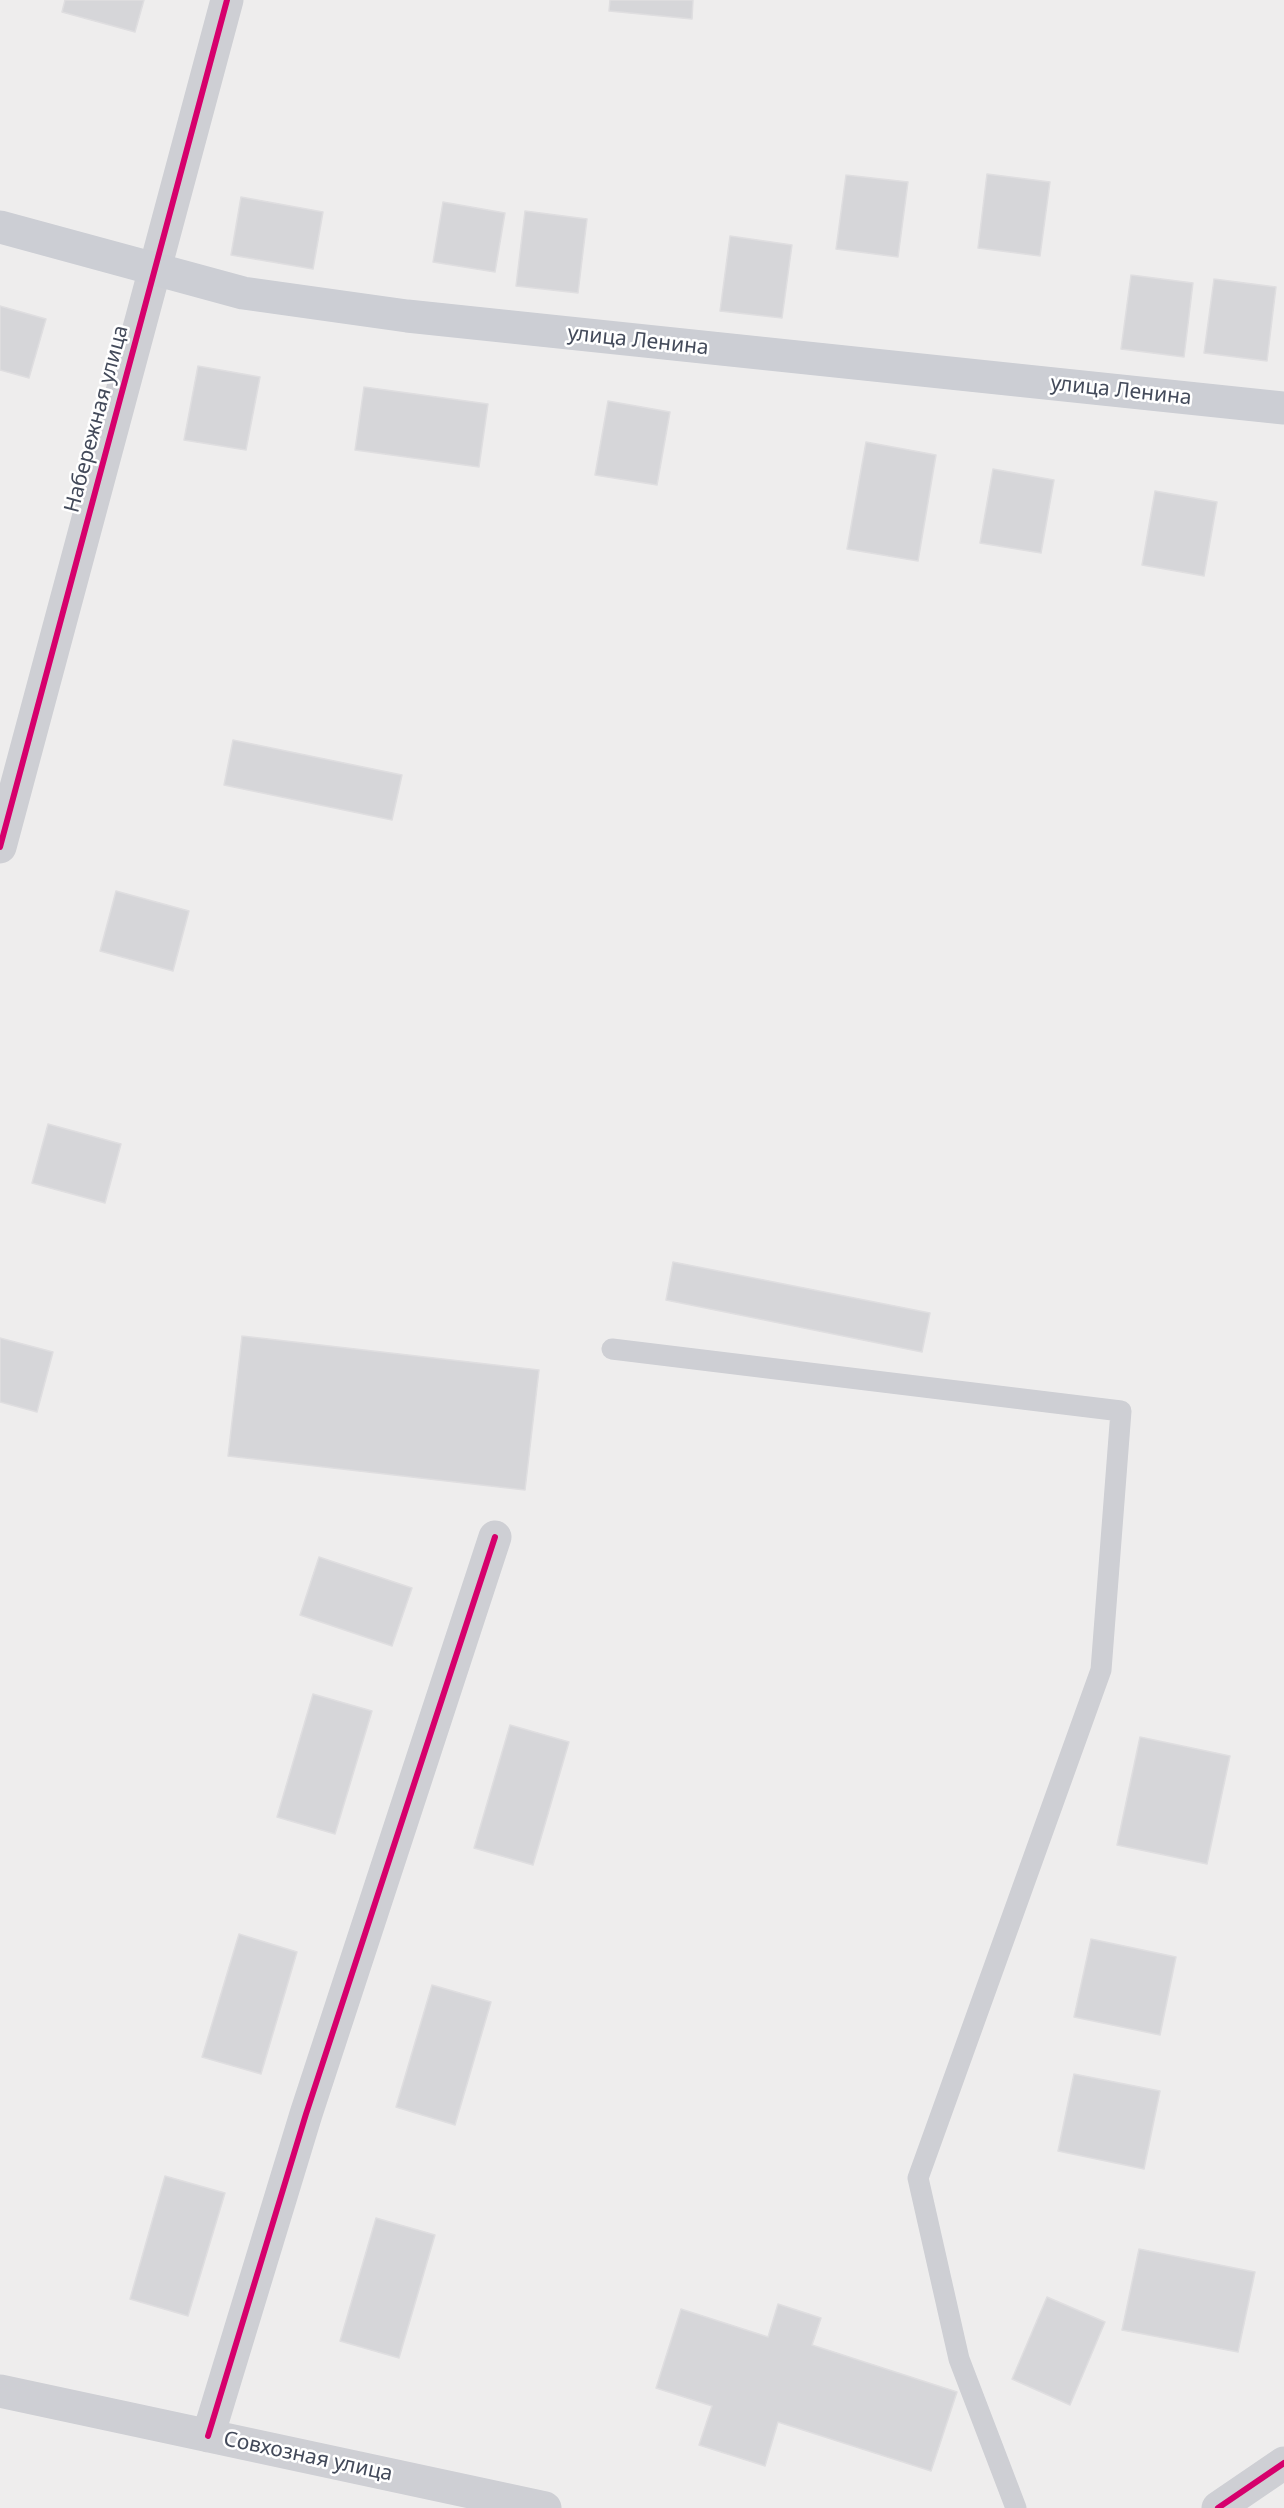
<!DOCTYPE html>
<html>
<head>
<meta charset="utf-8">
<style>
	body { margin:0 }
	canvas { display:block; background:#eeeded }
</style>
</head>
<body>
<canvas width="1284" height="2508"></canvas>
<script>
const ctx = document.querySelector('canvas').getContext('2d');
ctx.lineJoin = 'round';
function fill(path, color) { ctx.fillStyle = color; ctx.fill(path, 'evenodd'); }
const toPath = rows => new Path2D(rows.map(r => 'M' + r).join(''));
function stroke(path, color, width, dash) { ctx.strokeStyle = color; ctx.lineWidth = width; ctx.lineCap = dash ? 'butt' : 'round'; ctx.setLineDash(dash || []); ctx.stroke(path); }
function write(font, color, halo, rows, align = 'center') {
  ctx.font = font + ' "Noto Sans",sans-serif'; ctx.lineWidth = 5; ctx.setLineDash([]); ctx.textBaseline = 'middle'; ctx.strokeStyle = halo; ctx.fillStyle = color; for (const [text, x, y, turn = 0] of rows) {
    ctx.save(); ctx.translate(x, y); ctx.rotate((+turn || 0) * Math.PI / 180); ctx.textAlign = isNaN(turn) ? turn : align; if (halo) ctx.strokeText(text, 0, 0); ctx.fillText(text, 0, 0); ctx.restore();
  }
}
const building = toPath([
	[65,0,144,0,135,32,62,12,65,0],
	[610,0,693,0,692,19,609,11,610,0],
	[987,174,1050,182,1040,256,978,248,987,174],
	[846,175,908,182,898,257,836,249,846,175],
	[241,197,323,212,313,269,231,255,241,197],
	[443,202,505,213,495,272,433,262,443,202],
	[525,211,587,219,578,293,516,286,525,211],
	[730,236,792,245,782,318,720,311,730,236],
	[1131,275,1193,283,1184,357,1121,349,1131,275],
	[1214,279,1276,287,1267,361,1204,353,1214,279],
	[0,306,46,319,29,378,0,370,0,306],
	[198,366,260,377,246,450,184,440,198,366],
	[364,387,488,404,479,467,355,450,364,387],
	[608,401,670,412,657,485,595,475,608,401],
	[866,442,936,455,918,561,847,549,866,442],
	[993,469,1054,480,1041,553,980,543,993,469],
	[1155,491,1217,502,1204,576,1142,565,1155,491],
	[233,740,402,775,392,820,224,785,233,740],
	[116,891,189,911,173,971,100,951,116,891],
	[48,1124,121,1144,105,1203,32,1183,48,1124],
	[673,1262,930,1313,922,1352,666,1300,673,1262],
	[242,1336,539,1370,525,1490,228,1456,242,1336],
	[0,1338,53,1352,37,1412,0,1402,0,1338],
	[319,1557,412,1588,392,1646,300,1615,319,1557],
	[313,1694,372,1711,335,1834,277,1817,313,1694],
	[510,1725,569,1742,533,1865,474,1848,510,1725],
	[1140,1737,1230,1756,1207,1864,1117,1845,1140,1737],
	[239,1934,297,1952,261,2074,202,2057,239,1934],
	[1091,1939,1176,1957,1160,2035,1074,2017,1091,1939],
	[432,1985,491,2002,455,2125,396,2107,432,1985],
	[1074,2074,1160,2091,1144,2169,1058,2151,1074,2074],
	[165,2176,225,2193,188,2316,130,2299,165,2176],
	[376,2218,435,2235,399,2358,340,2341,376,2218],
	[1139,2249,1255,2272,1238,2352,1122,2330,1139,2249],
	[1047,2297,1105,2322,1070,2405,1012,2379,1047,2297],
	[778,2304,821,2318,812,2345,957,2392,931,2471,778,2422,765,2466,699,2445,712,2406,656,2388,681,2309,768,2337,778,2304]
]);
fill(building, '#d6d6d9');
stroke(building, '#dfdee0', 1.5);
stroke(toPath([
	[612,1349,1121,1411,1101,1670,918,2178,959,2359,1016,2508]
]), '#cecfd4', 21);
stroke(toPath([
	[0,847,227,0],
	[0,2391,545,2508],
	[208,2436,306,2114,495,1537]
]), '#cecfd4', 33);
stroke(toPath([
	[1218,2508,1284,2463]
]), '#cecfd4', 33);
stroke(toPath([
	[0,227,243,293,407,316,1284,408]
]), '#ccced4', 33);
stroke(toPath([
	[0,847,227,0],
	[208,2436,306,2114,495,1537],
	[1218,2508,1284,2463]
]), '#d6006c', 6);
write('21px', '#434a5a', '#fff', [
	["улица Ленина",638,341,6],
	["улица Ленина",1121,391,6],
	["Набережная улица",97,419,-75],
	["Совхозная улица",308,2457,12]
]);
</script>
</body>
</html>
